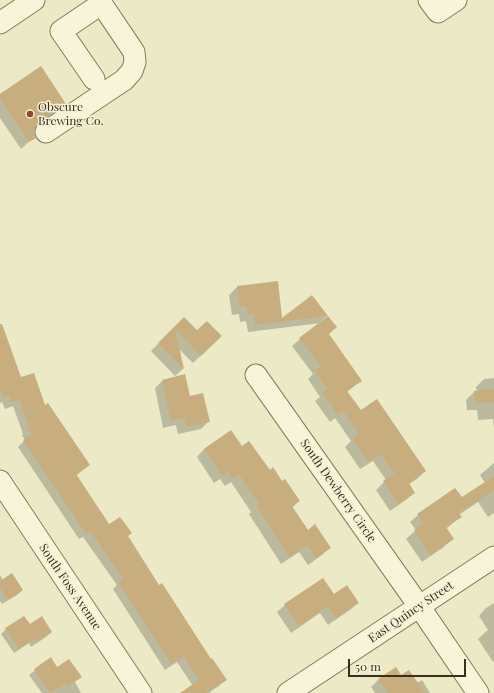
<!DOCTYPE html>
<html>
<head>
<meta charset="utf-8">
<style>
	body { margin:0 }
	#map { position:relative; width:494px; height:693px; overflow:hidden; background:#ece9c6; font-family:"Playfair Display",serif }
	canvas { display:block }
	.scale { position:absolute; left:348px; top:659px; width:118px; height:18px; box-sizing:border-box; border:2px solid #37301f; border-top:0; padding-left:5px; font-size:12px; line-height:14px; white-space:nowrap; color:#37301f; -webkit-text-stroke:3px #f4f1d5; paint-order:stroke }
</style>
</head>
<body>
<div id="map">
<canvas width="494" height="693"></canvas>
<div class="scale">50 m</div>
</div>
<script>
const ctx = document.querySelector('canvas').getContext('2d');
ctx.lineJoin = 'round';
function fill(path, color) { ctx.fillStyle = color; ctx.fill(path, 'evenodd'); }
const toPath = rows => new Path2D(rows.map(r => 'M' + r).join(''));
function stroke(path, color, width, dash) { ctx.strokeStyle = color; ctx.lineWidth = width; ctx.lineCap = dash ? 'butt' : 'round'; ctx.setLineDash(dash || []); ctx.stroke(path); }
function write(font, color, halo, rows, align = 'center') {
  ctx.font = font + ' "Playfair Display",serif'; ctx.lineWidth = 3; ctx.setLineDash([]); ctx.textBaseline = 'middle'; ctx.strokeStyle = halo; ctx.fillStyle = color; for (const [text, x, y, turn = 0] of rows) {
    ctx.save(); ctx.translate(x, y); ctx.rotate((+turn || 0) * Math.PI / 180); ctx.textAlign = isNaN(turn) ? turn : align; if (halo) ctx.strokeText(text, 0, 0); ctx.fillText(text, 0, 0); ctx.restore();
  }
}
fill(toPath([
	[0,95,65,103,57,111,35,126,33,132,34,137,21,149,0,118],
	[277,282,282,320,327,316,320,322,361,380,347,392,361,412,425,471,417,479,409,484,414,493,406,500,390,511,376,490,386,480,373,461,360,469,345,447,351,441,335,418,330,422,315,401,320,397,308,379,313,374,292,346,300,339,321,323,248,332,246,321,240,322,239,314,232,315,229,295,237,287],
	[184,318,197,332,221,336,193,363,178,348,183,369,175,376,151,351],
	[0,335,20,378,45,406,89,465,76,476,109,526,127,537,159,586,225,680,219,686,210,692,211,693,184,693,193,686,177,662,165,670,113,589,117,585,83,537,79,539,18,447,25,440,22,435,23,434,13,406,5,409,2,402,0,403],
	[494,378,494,429,493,419,478,420,477,410,467,410,466,400,474,392,477,392,476,387,484,379],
	[162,381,208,422,201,429,178,434,176,425,163,428,155,388],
	[231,431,242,447,282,482,299,501,292,508,308,531,330,547,322,555,308,565,299,552,281,564,249,514,251,512,231,482,225,486,220,479,214,483,197,457,204,449],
	[494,463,494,513,488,517,478,502,459,515,460,517,446,529,452,539,444,547,422,562,406,539,416,530,410,522,418,515,461,498,485,483,480,475],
	[0,575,3,580,22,590,17,595,2,604,0,601],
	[333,596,358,603,350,610,328,625,320,613,291,633,277,612,285,605],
	[494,603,494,661,493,662,478,639,488,630,479,616,486,608],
	[29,626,51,632,46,637,31,647,29,643,14,653,1,634,6,629],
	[57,668,80,677,75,682,81,693,42,693,29,675,35,670],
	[400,677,417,683,422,680,430,693,375,693,371,687,379,679]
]), '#0003');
fill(toPath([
	[41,66,66,104,36,124,36,125,34,132,36,138,29,142,0,99,0,94],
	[278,281,282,318,312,295,328,316,255,325,254,314,247,315,246,306,239,307,237,286],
	[328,316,337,327,329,334,362,381,347,391,361,410,377,399,426,471,409,483,415,493,398,504,383,481,394,474,381,454,369,462,352,439,359,434,343,411,338,415,322,393,328,389,315,371,321,366,299,338],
	[184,317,197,330,207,321,222,336,201,356,175,329,184,369,158,343],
	[0,324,2,324,21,377,34,373,45,405,48,403,90,465,76,474,109,524,120,517,132,533,128,536,159,585,162,583,211,659,212,658,227,680,206,693,180,693,199,680,184,656,171,664,118,582,123,579,90,531,86,534,23,440,32,434,27,428,29,427,19,400,11,403,9,396,3,398,0,389],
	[185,374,190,396,203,393,210,422,186,427,184,418,171,420,162,380],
	[494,389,494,402,475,403,474,391],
	[231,430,242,446,249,441,270,470,273,467,282,481,285,479,300,501,292,506,308,530,315,524,331,548,316,558,307,545,290,557,271,530,272,529,256,506,259,504,239,475,233,479,228,472,222,476,204,449],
	[494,476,494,490,459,513,462,517,446,527,454,539,430,555,414,530,424,523,417,514,455,488,462,497],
	[12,573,23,590,8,600,0,588,0,581],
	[323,578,334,594,347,585,359,603,336,618,328,606,299,626,284,604],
	[24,616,30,624,42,616,52,632,37,642,35,639,19,649,5,628],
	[51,657,57,667,69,659,82,677,68,686,66,683,50,693,34,669],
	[396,667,401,675,409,670,425,693,388,693,378,679]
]), '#c8ad7e');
const minor = toPath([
	[429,0,438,12,456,0],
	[0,23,34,0],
	[94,79,61,31,101,4],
	[46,132,124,80,132,71,135,62,134,52,99,0],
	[256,375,419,606,478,693],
	[0,481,141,693],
	[288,693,494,557]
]);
stroke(minor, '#867c5c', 23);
stroke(minor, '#f7f5d9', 21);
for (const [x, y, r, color] of [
	[30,114,4,"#924430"]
]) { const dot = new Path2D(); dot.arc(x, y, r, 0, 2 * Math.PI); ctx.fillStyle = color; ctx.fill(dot); stroke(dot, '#f4f1d5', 1.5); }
write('12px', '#37301f', '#f4f1d5', [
	["Obscure",38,107],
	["Brewing Co.",38,121]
], 'left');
write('12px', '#37301f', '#f4f1d5', [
	["South Dewberry Circle",338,491,55],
	["South Foss Avenue",70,587,56],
	["East Quincy Street",411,612,-34]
]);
</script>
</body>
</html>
